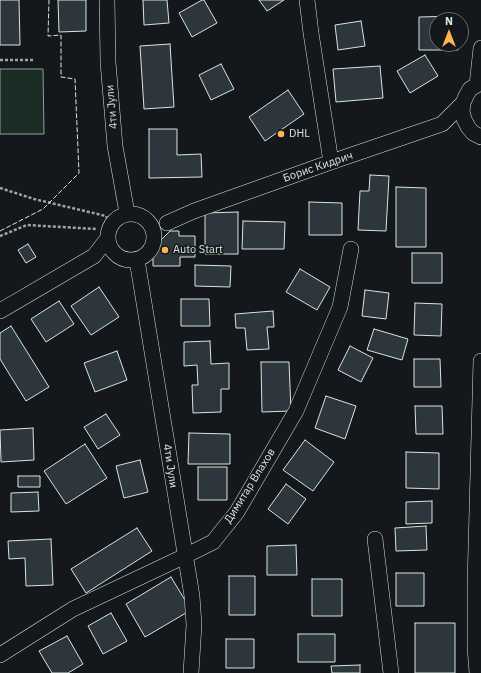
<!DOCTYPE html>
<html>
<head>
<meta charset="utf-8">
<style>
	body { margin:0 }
	#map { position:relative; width:481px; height:673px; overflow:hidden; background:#14181c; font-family:"IBM Plex Sans",sans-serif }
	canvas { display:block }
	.north { position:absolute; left:429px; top:12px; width:40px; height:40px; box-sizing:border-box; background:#14181c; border:1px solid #626a69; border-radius:50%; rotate:0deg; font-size:11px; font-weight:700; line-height:16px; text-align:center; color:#d8e6dc }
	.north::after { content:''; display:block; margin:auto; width:14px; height:18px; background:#ffb74d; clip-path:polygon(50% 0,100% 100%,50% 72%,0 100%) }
</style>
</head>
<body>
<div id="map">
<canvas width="481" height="673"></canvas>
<div class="north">N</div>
</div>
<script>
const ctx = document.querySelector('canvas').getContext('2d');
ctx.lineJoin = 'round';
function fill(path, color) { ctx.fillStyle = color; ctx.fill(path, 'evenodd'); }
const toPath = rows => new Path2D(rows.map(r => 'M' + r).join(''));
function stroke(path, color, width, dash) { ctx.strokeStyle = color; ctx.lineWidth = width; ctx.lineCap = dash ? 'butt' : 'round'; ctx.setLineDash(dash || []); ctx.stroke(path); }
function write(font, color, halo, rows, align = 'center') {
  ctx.font = font + ' "IBM Plex Sans",sans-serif'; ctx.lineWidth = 3; ctx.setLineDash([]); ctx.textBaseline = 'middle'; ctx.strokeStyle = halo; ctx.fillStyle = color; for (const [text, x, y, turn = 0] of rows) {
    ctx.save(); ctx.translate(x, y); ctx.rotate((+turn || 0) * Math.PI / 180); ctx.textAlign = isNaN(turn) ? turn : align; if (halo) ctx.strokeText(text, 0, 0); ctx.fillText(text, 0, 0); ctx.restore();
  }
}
const green = toPath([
	[0,69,43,69,44,134,0,134,0,69]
]);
fill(green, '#1a2d24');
stroke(green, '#939e99', 1);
const building = toPath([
	[0,0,19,0,20,45,0,45,0,0],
	[58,0,86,0,86,31,59,32,58,0],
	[143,0,167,0,169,23,144,25,143,0],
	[202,0,204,0,217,23,192,37,179,13,202,0],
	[259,0,284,0,267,11,259,0],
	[457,16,457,20,437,20,437,44,458,44,458,50,419,50,419,17,457,16],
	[361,21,365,46,338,50,335,25,361,21],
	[170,44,174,107,144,109,140,46,170,44],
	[425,55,438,76,410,93,397,71,425,55],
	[221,64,234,89,211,100,199,75,221,64],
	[380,66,383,98,336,102,333,69,380,66],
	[288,90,304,114,265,141,249,117,288,90],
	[149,129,177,129,177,155,201,154,202,177,149,178,149,129],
	[370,175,389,176,386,231,358,230,360,191,369,191,370,175],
	[396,187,426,188,426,247,396,247,396,187],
	[309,202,342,203,342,235,309,235,309,202],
	[238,212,238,254,205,254,205,213,238,212],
	[243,221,285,222,284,249,242,249,243,221],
	[170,231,179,231,179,236,195,236,195,257,180,257,180,266,153,266,153,253,161,240,170,231],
	[28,244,36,257,26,263,18,250,28,244],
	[412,253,442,253,442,283,412,283,412,253],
	[195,265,231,266,230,287,195,286,195,265],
	[300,269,330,287,317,310,286,292,300,269],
	[99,287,119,317,91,335,71,306,99,287],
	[365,290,389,293,386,319,362,316,365,290],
	[181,299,209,299,210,326,181,326,181,299],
	[59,301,74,324,46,342,31,319,59,301],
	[415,303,442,304,441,336,414,335,415,303],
	[273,311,274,327,267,327,269,349,247,350,245,328,236,328,235,314,273,311],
	[11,326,49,387,26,401,0,359,0,333,11,326],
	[374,329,408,339,402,360,367,350,374,329],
	[210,341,211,364,229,363,229,389,221,389,221,412,193,413,192,385,198,385,197,365,184,366,184,342,210,341],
	[350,346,373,358,361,382,338,370,350,346],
	[117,351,127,380,95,392,84,363,117,351],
	[414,359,440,359,441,387,414,387,414,359],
	[261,362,289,362,291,411,262,412,261,362],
	[326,396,356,406,345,439,315,428,326,396],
	[415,406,442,406,443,434,416,434,415,406],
	[106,414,120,435,98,449,84,427,106,414],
	[33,428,34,460,1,462,0,430,33,428],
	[189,433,230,434,230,464,188,464,189,433],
	[305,440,334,462,313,491,283,470,305,440],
	[85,444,107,478,66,504,44,471,85,444],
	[406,452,439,453,439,489,406,488,406,452],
	[140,460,148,492,124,498,116,466,140,460],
	[198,467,227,467,227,500,198,500,198,467],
	[18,476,40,476,40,487,18,487,18,476],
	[286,484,306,499,288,524,268,509,286,484],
	[38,492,39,511,11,512,11,493,38,492],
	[432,501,432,523,406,524,406,502,432,501],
	[426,526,427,550,396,551,395,528,426,526],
	[137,528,152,551,86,593,71,569,137,528],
	[51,539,53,585,26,586,25,558,9,559,8,541,51,539],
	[296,545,297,575,267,575,267,546,296,545],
	[396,573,424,573,424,606,396,606,396,573],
	[229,576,255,576,255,615,229,615,229,576],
	[171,577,191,610,145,637,126,604,171,577],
	[312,579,342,579,342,616,312,616,312,579],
	[111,613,127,641,103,654,88,626,111,613],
	[415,623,455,623,455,673,415,673,415,623],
	[298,634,335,634,335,662,298,662,298,634],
	[67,636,83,664,68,673,52,673,39,651,67,636],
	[226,639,254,639,254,668,226,668,226,639],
	[360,665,360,673,332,673,331,666,360,665]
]);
fill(building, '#2c363c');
stroke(building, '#d8e6dc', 1);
const street = toPath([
	[107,0,108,62,115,146,127,213],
	[307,0,311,33,331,162],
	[481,83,477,85,470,89,466,96,463,103,462,111,464,119,468,127,473,133,481,137],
	[477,85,481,48],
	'108 237a23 23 0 1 1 46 0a23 23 0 1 1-46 0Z',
	[167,223,194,211,331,162,442,124,463,103],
	[137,260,192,596,194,625,191,673],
	[0,311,94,256,107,239],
	[375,539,391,673],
	[0,655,73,609,185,556,213,542,237,512,296,411,340,307,351,249],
	[477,673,475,647,475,584,481,361]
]);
stroke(street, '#d8e6dc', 16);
stroke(toPath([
	[0,60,35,60],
	[0,188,34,199,106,216,110,225],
	[0,236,27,225,96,229]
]), '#9da8a2', 2.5, [3, 2]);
stroke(street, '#14181c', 15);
stroke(toPath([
	[0,231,43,209,79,173,75,79,61,77,61,35,48,36,49,0]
]), '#d8e6dc', 1, [5, 2]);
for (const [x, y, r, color] of [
	[281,134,4,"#ffb74d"],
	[165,250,4,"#ffb74d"]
]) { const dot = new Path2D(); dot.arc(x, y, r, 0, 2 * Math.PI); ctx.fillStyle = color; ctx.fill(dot); stroke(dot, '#14181c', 1.5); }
write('11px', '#d8e6dc', '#14181c', [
	["4ти Јули",112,107,-95],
	["Борис Кидрич",318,167,-19],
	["4ти Јули",170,466,81],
	["Димитар Влахов",250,486,-58]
]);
write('11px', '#d8e6dc', '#14181c', [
	["DHL",289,134],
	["Auto Start",173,250]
], 'left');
</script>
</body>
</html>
